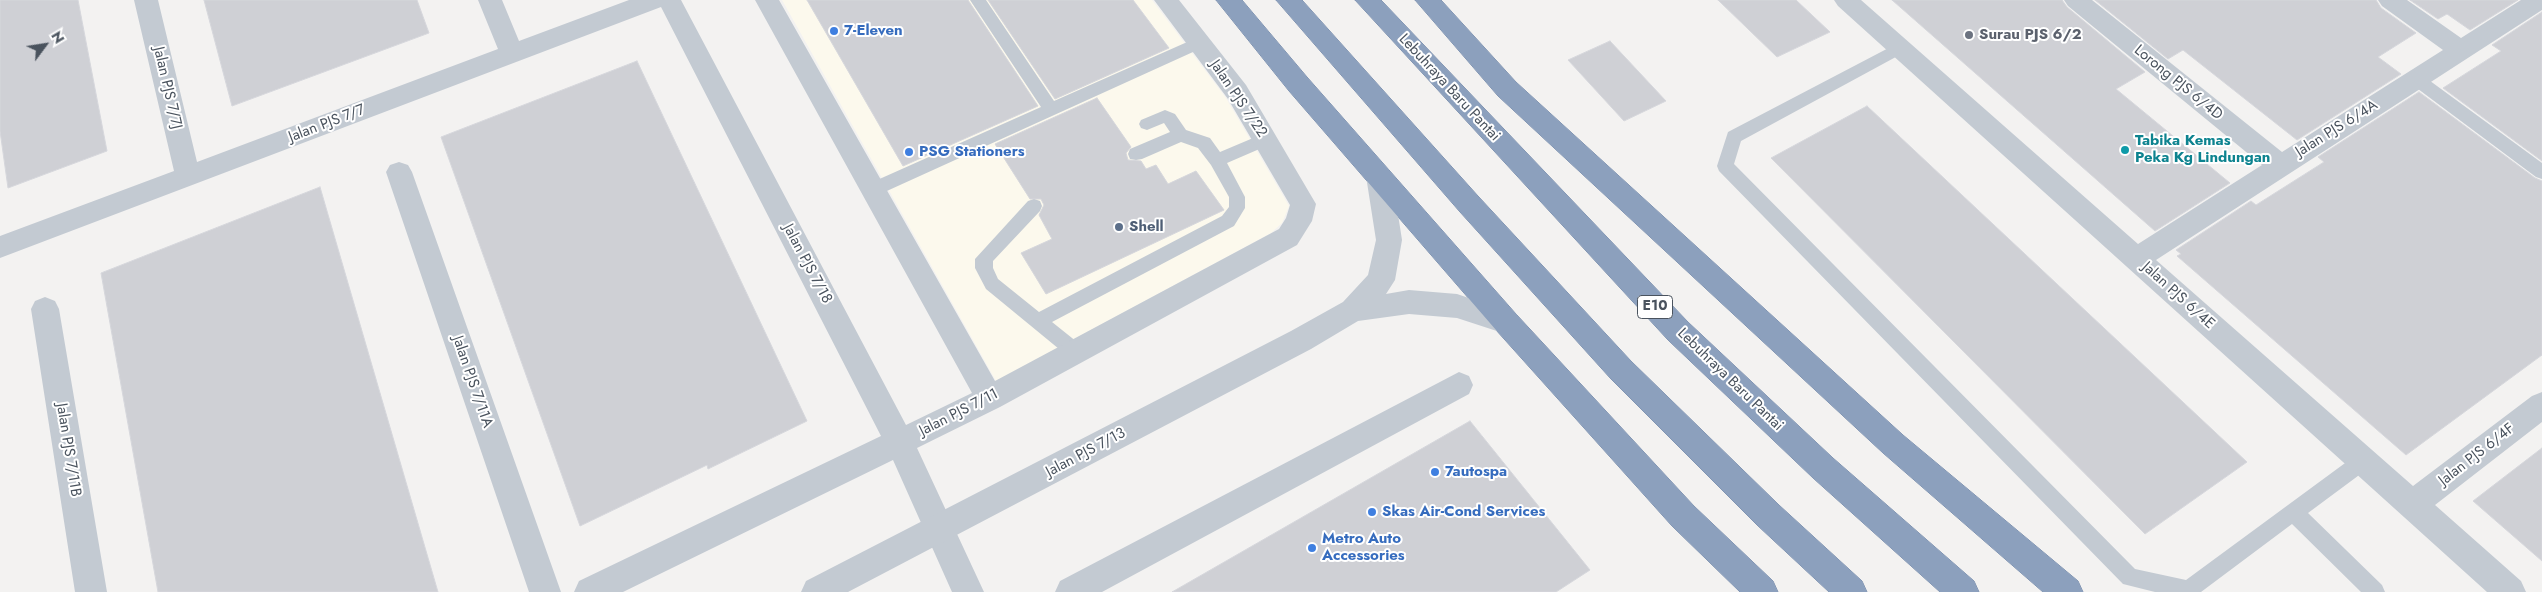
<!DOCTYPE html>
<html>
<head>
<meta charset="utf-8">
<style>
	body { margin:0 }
	#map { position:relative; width:2542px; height:592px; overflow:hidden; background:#f3f2f1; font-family:Jost,sans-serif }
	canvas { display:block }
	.north { position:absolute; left:20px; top:20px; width:50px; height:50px; -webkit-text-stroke:4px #fff; paint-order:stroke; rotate:59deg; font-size:14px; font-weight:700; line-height:20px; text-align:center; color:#4a535e }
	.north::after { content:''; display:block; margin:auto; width:18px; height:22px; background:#4a535e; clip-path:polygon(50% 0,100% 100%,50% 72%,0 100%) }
</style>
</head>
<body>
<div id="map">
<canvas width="2542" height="592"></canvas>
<div class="north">N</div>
</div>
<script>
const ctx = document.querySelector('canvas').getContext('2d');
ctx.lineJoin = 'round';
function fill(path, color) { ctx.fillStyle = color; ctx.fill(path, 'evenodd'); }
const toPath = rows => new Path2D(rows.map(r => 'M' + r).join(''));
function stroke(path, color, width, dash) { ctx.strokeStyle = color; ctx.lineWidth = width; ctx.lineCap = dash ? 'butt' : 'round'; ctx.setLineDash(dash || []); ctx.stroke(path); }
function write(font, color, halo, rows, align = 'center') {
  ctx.font = font + ' Jost,sans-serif'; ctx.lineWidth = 4; ctx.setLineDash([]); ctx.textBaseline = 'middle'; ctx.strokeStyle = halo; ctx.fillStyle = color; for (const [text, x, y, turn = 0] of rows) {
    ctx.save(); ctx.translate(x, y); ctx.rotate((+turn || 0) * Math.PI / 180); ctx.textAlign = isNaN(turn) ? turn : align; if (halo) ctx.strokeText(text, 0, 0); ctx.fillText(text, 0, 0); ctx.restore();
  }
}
fill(toPath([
	[782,0,1152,0,1226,98,1289,206,1282,223,1271,233,996,381]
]), '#fcf9ed');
const building = toPath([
	[0,0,78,0,107,151,8,188,0,131,0,0],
	[204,0,417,0,429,33,232,106,204,0],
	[807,0,968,0,1038,106,903,166,807,0],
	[988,0,1133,0,1169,48,1055,99,988,0],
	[1718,0,1796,0,1830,32,1777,57,1718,0],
	[1892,0,2062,0,2067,7,2145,72,2116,89,2230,183,2155,231,1892,0],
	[2095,0,2376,0,2381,8,2416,33,2378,57,2401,74,2297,140,2183,50,2168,59,2095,0],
	[2410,0,2518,0,2470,30,2447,14,2438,19,2410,0],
	[2542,12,2542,161,2443,88,2501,51,2492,45,2542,12],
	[1610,41,1666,101,1624,121,1568,60,1610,41],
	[637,61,807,421,708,469,707,465,580,526,441,137,637,61],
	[2419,92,2535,178,2542,181,2542,355,2406,455,2177,256,2181,254,2176,250,2251,201,2256,205,2324,162,2318,157,2419,92],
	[1097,98,1131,147,1126,153,1128,160,1141,161,1146,169,1156,165,1168,184,1196,171,1224,210,1046,294,1021,253,1052,239,1039,215,1044,205,1041,199,1030,199,995,144,1097,98],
	[1867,106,2247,462,2145,534,1771,158,1867,106],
	[320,187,438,592,158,592,101,273,320,187],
	[1470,421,1590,570,1556,592,1172,592,1470,421],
	[2542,448,2542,561,2473,501,2542,448]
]);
fill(building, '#cfd0d5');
stroke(building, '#d6d7dc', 1);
const motorway = toPath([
	[1216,0,1242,0,1307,77,1516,314,1694,506,1773,581,1778,592,1740,592,1672,526,1496,330,1289,91,1216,0],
	[1276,0,1302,0,1478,196,1631,361,1779,505,1862,581,1867,592,1829,592,1757,525,1611,379,1460,212,1276,0],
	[1355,0,1381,0,1688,322,1833,458,1974,581,1979,592,1940,592,1813,478,1668,340,1355,0],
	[1415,0,1441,0,1516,82,1903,435,2078,581,2083,592,2043,592,1883,453,1498,96,1415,0]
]);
stroke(motorway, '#778ba9', 1);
fill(toPath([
	[970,0,986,0,1054,101,1194,39,1204,39,1207,43,1204,47,878,195,872,197,866,195,864,190,866,185,1041,107,970,0],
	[1900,42,1905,44,1908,48,1905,52,1741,141,1734,164,2135,569,2186,580,2356,455,2363,452,2370,455,2372,461,2370,467,2308,513,2382,585,2385,592,2361,592,2292,524,2201,592,2155,592,2123,584,1719,171,1717,166,1728,132,1900,42],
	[2416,73,2422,75,2542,163,2542,179,2536,177,2410,83,2408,79,2410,75,2416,73],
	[1165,110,1175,114,1186,130,1210,138,1220,152,1265,133,1271,134,1273,139,1271,144,1227,163,1245,197,1245,208,1234,226,1052,322,1082,346,1085,352,1082,358,1076,360,1070,358,986,289,975,268,975,259,1028,201,1034,199,1040,201,1042,206,1040,211,993,261,993,268,998,279,1039,312,1222,216,1229,207,1229,197,1211,165,1198,148,1181,142,1142,159,1136,160,1130,159,1128,154,1130,149,1170,132,1164,123,1147,130,1141,128,1139,124,1141,120,1165,110]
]), '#c3cad2');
fill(toPath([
	[134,0,158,0,197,162,498,49,478,0,502,0,519,41,629,0,681,0,906,425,972,393,755,0,779,0,995,381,1279,229,1286,218,1290,205,1228,99,1154,0,1179,0,1246,85,1316,204,1312,221,1297,245,1000,407,917,448,984,592,952,592,893,460,623,592,574,592,579,581,881,436,661,7,0,258,0,236,174,171,134,0],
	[1834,0,1861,0,2138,244,2262,165,2068,6,2064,0,2092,0,2282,152,2443,50,2382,6,2378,0,2407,0,2461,38,2521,0,2542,0,2542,10,2156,260,2413,486,2532,396,2542,392,2542,422,2435,505,2521,581,2526,592,2487,592,1838,6,1834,0],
	[399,162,408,165,412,172,561,592,529,592,386,172,390,165,399,162],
	[45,297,55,301,59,309,107,592,75,592,31,309,35,301,45,297],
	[1459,372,1469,376,1473,385,1469,394,1102,592,1055,592,1060,581,1459,372]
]), '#c3cad2');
fill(toPath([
	[1379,166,1388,169,1392,176,1402,240,1395,280,1386,294,1409,290,1457,294,1516,314,1520,322,1516,330,1506,334,1457,318,1409,314,1358,321,1311,349,848,592,801,592,806,581,1291,331,1343,302,1368,275,1376,240,1366,176,1370,169,1379,166]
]), '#c3cad2');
fill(motorway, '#8ca0bd');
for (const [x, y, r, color] of [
	[834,31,5,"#3f7fe0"],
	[1969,35,5,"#6b7280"],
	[2125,150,5,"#0f9aa8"],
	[909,152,5,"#3f7fe0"],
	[1119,227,5,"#5c6f8a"],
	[1435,472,5,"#3f7fe0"],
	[1372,512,5,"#3f7fe0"],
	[1312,548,5,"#3f7fe0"]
]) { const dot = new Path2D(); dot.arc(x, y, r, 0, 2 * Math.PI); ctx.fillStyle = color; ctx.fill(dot); stroke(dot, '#fff', 2); }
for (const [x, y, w] of [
	[1655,307,35]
]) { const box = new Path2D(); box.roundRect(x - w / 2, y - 11.5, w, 23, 4); ctx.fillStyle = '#fff'; ctx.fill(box); stroke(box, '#4a535e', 1); }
write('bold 14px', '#4a535e', null, [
	["E10",1655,307]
]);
write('bold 15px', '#366cbe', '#fff', [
	["7-Eleven",844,31],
	["PSG Stationers",919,152],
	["7autospa",1445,472],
	["Skas Air-Cond Services",1382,512],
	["Metro Auto",1322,539],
	["Accessories",1322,556]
], 'left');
write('bold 15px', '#5b616d', '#fff', [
	["Surau PJS 6/2",1979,35]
], 'left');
write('15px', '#4a535e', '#fff', [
	["Lorong PJS 6/4D",2178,83,39],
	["Jalan PJS 7/7J",167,88,77],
	["Lebuhraya Baru Pantai",1449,88,47],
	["Jalan PJS 7/22",1238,99,56],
	["Jalan PJS 7/7",327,124,-21],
	["Jalan PJS 6/4A",2337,129,-32],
	["Jalan PJS 7/18",807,264,62],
	["Jalan PJS 6/4E",2178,296,42],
	["Lebuhraya Baru Pantai",1730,380,44],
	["Jalan PJS 7/11A",472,382,71],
	["Jalan PJS 7/11",959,413,-27],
	["Jalan PJS 7/11B",68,450,81],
	["Jalan PJS 7/13",1086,453,-28],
	["Jalan PJS 6/4F",2477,455,-38]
]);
write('bold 15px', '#0d838f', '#fff', [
	["Tabika Kemas",2135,141],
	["Peka Kg Lindungan",2135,158]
], 'left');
write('bold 15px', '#4e5e75', '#fff', [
	["Shell",1129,227]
], 'left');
</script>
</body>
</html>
